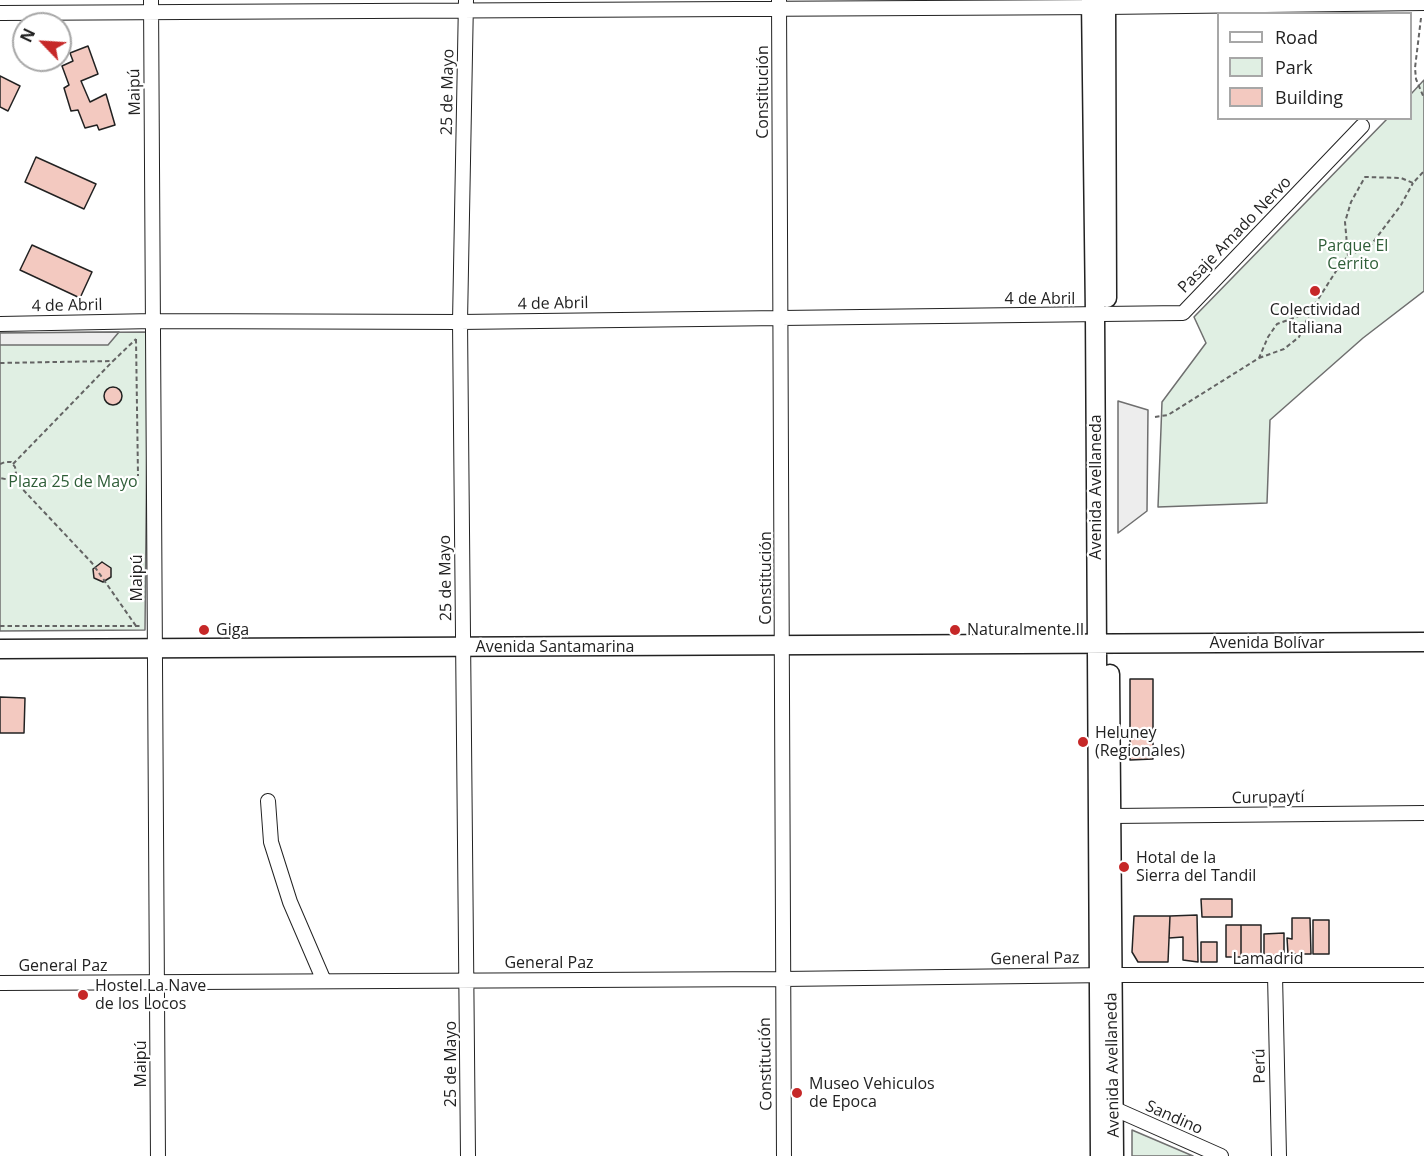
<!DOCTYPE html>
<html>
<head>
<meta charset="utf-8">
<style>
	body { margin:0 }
	#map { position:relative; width:1424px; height:1156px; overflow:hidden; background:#fff; font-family:"Open Sans",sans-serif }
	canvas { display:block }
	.legend { position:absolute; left:1217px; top:12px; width:195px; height:108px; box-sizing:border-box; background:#fff; border:2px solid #a7a7a7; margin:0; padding:8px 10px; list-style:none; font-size:18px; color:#222 }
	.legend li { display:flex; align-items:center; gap:12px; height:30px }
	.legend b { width:30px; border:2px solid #a7a7a7 }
	.north { position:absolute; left:12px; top:12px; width:60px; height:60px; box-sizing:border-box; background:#fff; border:2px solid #a7a7a7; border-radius:50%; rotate:295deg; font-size:16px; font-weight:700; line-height:24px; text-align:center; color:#222 }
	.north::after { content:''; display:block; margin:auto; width:21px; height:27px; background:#c62828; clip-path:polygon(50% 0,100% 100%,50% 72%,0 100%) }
</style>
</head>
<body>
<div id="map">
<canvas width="1424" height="1156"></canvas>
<ul class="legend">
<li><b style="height:8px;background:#fff"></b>Road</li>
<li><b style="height:16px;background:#e0efe3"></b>Park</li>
<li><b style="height:16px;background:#f3c9c0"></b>Building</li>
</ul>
<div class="north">N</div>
</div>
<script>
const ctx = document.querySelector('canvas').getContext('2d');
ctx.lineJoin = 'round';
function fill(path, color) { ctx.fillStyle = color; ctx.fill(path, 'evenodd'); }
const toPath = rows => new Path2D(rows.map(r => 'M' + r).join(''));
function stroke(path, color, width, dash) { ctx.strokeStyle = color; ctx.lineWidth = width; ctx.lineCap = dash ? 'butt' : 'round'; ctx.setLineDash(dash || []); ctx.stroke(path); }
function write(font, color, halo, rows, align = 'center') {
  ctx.font = font + ' "Open Sans",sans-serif'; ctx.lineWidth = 4.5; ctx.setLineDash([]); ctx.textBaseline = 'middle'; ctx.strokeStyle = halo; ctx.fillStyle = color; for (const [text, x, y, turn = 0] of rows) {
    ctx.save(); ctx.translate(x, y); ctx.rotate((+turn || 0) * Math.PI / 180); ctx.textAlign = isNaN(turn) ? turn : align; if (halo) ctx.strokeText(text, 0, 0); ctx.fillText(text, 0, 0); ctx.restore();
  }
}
const green = toPath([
	[1424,80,1424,291,1363,338,1270,420,1267,503,1158,507,1162,402,1206,343,1194,317,1387,119,1410,118,1411,94,1424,80],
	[148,332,145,630,0,631,0,333,148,332],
	[1132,1130,1193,1156,1132,1156,1132,1130]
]);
fill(green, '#e0efe3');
stroke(green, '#6f6f6f', 1.5);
const parking = toPath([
	[119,332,108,345,0,345,0,333,119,332],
	[1118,401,1148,410,1147,511,1118,533,1118,401]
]);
fill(parking, '#ededed');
stroke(parking, '#6f6f6f', 1.5);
const building = toPath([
	[88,46,98,74,81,81,90,102,106,94,115,125,99,130,97,125,85,128,78,110,71,111,64,88,69,85,62,66,73,61,70,53,88,46],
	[0,76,20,86,8,111,0,107,0,76],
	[36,157,96,184,84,209,25,182,36,157],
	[32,245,92,272,80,298,20,270,32,245],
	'104 396a9 9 0 1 1 18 0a9 9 0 1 1-18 0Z',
	[102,562,111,568,111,577,103,582,94,578,93,569,102,562],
	[1130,679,1153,679,1153,759,1130,760,1130,679],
	[0,697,25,698,24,733,0,733,0,697],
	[1201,899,1232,899,1232,917,1202,917,1201,899],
	[1197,915,1198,962,1183,960,1183,937,1169,938,1170,916,1197,915],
	[1134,916,1170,916,1168,962,1138,962,1132,952,1134,916],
	[1292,918,1310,918,1311,954,1288,954,1287,938,1292,939,1292,918],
	[1313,920,1329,920,1329,954,1313,954,1313,920],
	[1226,925,1241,925,1241,957,1226,957,1226,925],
	[1241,925,1261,925,1261,957,1241,957,1241,925],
	[1284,933,1284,955,1264,956,1264,934,1284,933],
	[1201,942,1217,942,1217,962,1201,962,1201,942]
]);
fill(building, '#f3c9c0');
stroke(building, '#222', 1.5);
const street = toPath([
	[151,0,158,1156],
	[466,0,460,322,468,1156],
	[779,0,784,1156],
	[0,13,1106,7,1424,3],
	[0,324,154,321,460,322,1183,313,1362,126],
	[268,801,271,842,290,902,324,981],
	[1112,816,1424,813],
	[1275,975,1279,1156],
	[0,983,782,979,1112,975,1424,975],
	[1115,1109,1221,1156]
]);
const secondary = toPath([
	[1091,0,1095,315,1100,1156],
	[1106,0,1107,298],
	[0,649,1424,642],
	[1110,674,1114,1156]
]);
stroke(street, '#222', 16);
stroke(secondary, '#222', 21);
stroke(toPath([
	[1421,18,1415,68,1416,79,1424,98],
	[1348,256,1371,245,1401,205,1413,183],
	[136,339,138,476],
	[1259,358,1284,349,1299,337,1310,313],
	[0,363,113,361,136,339],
	[1155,417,1168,415,1259,358,1268,337,1277,324,1310,312,1338,268,1348,256,1345,222,1351,202,1365,177,1401,178,1413,183,1424,171],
	[0,464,5,462,11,462,15,467,16,473,10,480,0,478],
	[13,464,113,361],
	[13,479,92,563,136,626],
	[0,626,141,626]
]), '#646464', 2, [4.5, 3]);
stroke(street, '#fff', 14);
stroke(secondary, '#fff', 18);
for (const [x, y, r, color] of [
	[1315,291,6,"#c62828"],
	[204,630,6,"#c62828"],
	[955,630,6,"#c62828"],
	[1083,742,6,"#c62828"],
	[1124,867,6,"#c62828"],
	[83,995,6,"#c62828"],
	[797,1093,6,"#c62828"]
]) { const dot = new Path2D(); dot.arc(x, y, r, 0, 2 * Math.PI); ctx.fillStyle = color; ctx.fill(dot); stroke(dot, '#fff', 2); }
write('16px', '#222', '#fff', [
	["Maipú",135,92,-91],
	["25 de Mayo",448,92,-89],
	["Constitución",763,92,-90],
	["Pasaje Amado Nervo",1235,235,-46],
	["4 de Abril",1040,299],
	["4 de Abril",553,304,-1],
	["4 de Abril",67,306,-1],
	["Avenida Avellaneda",1096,487,-90],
	["Maipú",137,578,-90],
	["25 de Mayo",446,578,-91],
	["Constitución",766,578,-90],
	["Avenida Bolívar",1267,643],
	["Avenida Santamarina",555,647],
	["Curupaytí",1268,798,-1],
	["General Paz",1035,959,-1],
	["Lamadrid",1268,959],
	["General Paz",549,963],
	["General Paz",63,966],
	["Maipú",141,1064,-90],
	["25 de Mayo",451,1064,-90],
	["Constitución",766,1064,-91],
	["Avenida Avellaneda",1113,1065,-91],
	["Perú",1260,1066,-91],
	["Sandino",1174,1118,24]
]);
write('16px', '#2f5e38', '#fff', [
	["Parque El",1353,246],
	["Cerrito",1353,264],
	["Plaza 25 de Mayo",73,482]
]);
write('16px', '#222', '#fff', [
	["Colectividad",1315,310,"center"],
	["Italiana",1315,328,"center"],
	["Giga",216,630],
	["Naturalmente II",967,630],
	["Heluney",1095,733],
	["(Regionales)",1095,751],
	["Hotal de la",1136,858],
	["Sierra del Tandil",1136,876],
	["Hostel La Nave",95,986],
	["de los Locos",95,1004],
	["Museo Vehiculos",809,1084],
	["de Epoca",809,1102]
], 'left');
</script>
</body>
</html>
